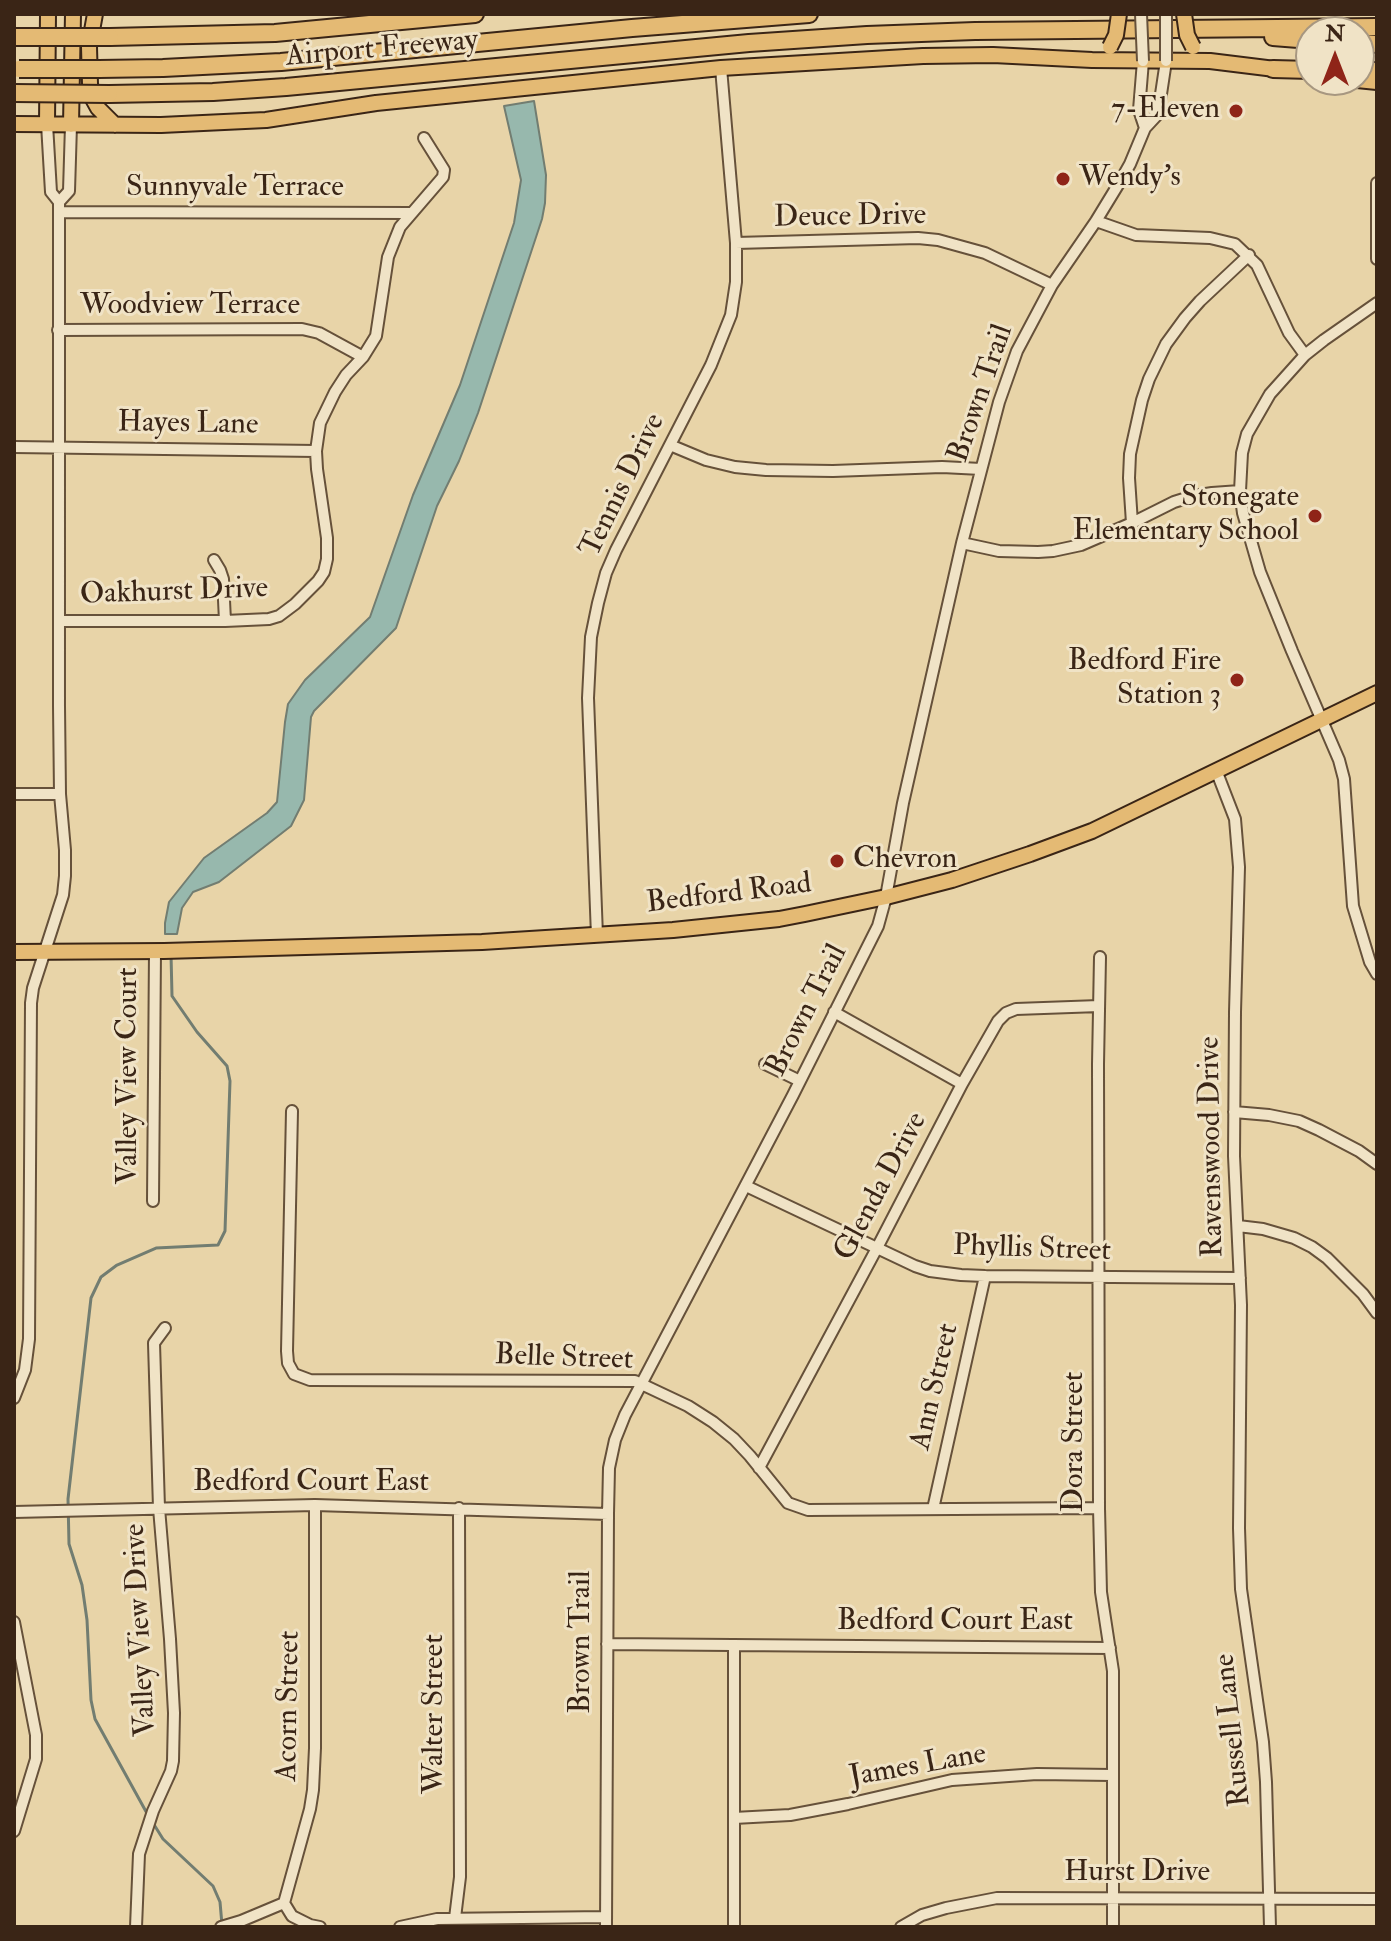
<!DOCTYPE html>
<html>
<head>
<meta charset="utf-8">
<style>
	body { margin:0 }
	#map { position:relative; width:1391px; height:1941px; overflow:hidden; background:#e8d4a8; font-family:"IM FELL Double Pica",serif }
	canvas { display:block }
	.frame { position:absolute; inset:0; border:16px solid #3a2516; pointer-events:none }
	.north { position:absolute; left:1295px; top:16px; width:80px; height:80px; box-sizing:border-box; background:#f0e3c6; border:2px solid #a79780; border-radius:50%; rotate:0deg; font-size:22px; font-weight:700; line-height:32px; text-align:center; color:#3a2516 }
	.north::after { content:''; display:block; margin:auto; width:28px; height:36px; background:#8f2418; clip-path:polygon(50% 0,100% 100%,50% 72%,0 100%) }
</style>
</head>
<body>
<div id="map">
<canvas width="1391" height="1941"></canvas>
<div class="frame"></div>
<div class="north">N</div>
</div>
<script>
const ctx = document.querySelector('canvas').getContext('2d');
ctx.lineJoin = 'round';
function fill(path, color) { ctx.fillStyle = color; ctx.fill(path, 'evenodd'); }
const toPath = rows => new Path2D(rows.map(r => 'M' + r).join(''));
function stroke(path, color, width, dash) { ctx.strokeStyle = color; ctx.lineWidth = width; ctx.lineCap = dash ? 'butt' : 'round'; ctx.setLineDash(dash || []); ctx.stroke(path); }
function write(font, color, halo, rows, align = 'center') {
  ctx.font = font + ' "IM FELL Double Pica",serif'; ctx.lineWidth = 6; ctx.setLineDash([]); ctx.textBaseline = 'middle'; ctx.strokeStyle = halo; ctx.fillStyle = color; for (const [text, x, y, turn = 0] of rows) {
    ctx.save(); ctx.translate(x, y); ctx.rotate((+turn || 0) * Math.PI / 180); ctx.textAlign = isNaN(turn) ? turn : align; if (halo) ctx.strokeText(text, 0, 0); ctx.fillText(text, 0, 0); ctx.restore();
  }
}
const water = toPath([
	[534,101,546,175,545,203,542,219,478,413,459,461,437,506,396,628,314,711,311,717,304,800,291,826,219,882,193,892,182,908,177,934,165,934,165,923,169,902,204,858,267,813,277,802,285,722,288,704,305,680,370,617,413,495,460,385,514,223,521,180,504,106,534,101]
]);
fill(water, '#97b8ad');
stroke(water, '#727d71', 2);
stroke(toPath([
	[149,1817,95,1719,91,1700,87,1620,82,1585,69,1544,68,1499,91,1298,101,1277,117,1265,156,1248,218,1245,225,1231,230,1081,227,1066,197,1032,172,996,171,954],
	[153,1823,163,1839,213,1886,220,1902,222,1925]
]), '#727d71', 3);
const minor = toPath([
	[1143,61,1139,110,1145,128],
	[1377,183,1377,259],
	[59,202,69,191,71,125],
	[59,212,411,213],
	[1096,221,1136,235,1210,238,1235,244,1257,265,1289,333,1305,355],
	[736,243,918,238,938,240,985,253,1052,285],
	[1377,303,1324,340,1305,355,1270,394,1247,434,1242,453,1240,491,1243,513,1260,572,1292,651,1339,760,1344,779,1353,906,1370,962,1377,974],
	[58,330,302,329,319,333,363,357],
	[670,445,706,460,735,467,766,470,833,471,942,467,981,469],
	[14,447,316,451],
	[1132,523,1129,478,1130,454,1142,400,1149,379,1166,344,1185,318,1200,301,1249,255],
	[962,543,999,551,1038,552,1053,551,1081,545,1132,523,1174,502,1193,496,1212,493,1240,491],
	[214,560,220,570,223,579,225,621],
	[59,621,225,621,269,619,279,616,295,604,318,581,324,572,327,559,327,538,317,469,316,451,320,423,335,392,346,375,363,357,376,336,388,257,400,227,443,177,444,170,424,138],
	[1216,770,1235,819,1239,867,1235,1012,1234,1156,1241,1305,1239,1528,1241,1589,1263,1742,1266,1782,1270,1927],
	[14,794,60,794],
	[597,936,588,698,591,637,598,603,606,573,616,550,711,365,731,315,736,282,736,243,721,68],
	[1100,957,1098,1064,1099,1508,1101,1592,1113,1671,1113,1927],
	[834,1012,962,1084],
	[765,1064,800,1081],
	[292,1111,287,1351,288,1363,294,1374,310,1380,635,1381,688,1406,713,1422,734,1439,750,1456,788,1503,808,1510,1099,1508],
	[1234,1112,1269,1115,1299,1121,1319,1130,1359,1151,1377,1164],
	[746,1186,915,1266,930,1271,961,1275,985,1276,1240,1278],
	[153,1201,155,951],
	[1238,1226,1263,1229,1294,1238,1312,1247,1327,1258,1363,1294,1377,1313],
	[14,1398,25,1370,29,1339,31,1003,33,988,63,895,65,876,65,850,60,794,59,706,59,202,51,192,47,124],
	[759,1468,877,1248,962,1084,998,1021,1006,1013,1016,1009,1099,1006],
	[933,1509,985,1276],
	[14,1512,315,1505,608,1514],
	[14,1622,36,1735,36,1759,14,1831],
	[607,1644,1110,1648],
	[734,1645,734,1927],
	[734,1818,790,1815,848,1804,952,1780,1037,1774,1112,1775],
	[284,1903,310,1809,313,1790,315,1748,315,1505],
	[284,1903,292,1916,310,1925,320,1927],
	[455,1918,460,1877,459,1508],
	[136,1927,139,1854,153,1811,171,1771,173,1761,174,1713,170,1639,159,1508,154,1343,165,1328],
	[221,1927,241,1921,284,1903],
	[400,1927,437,1919,606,1917],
	[606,1927,608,1514,609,1468,615,1440,625,1415,793,1095,878,926,886,897,903,803,962,543,999,402,1017,351,1052,285,1096,221,1121,180,1130,164,1145,128,1158,114,1166,61],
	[901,1927,922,1915,946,1908,997,1898,1377,1899]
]);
const major = toPath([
	[95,14,89,47,90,84,93,99,98,108,115,125],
	[1357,80,1377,82],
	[14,124,161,125,266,120,376,103,721,68,923,56,993,55,1092,60,1210,61,1283,70],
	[47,124,48,14],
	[71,125,73,14],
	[14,952,164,951,482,942,673,930,779,919,805,914,886,897,952,880,1030,854,1092,831,1377,693]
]);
const highway = toPath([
	[110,37,275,33,475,14],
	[1273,37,1311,40],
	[1359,43,1377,44],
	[99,69,163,68,281,62,632,28,809,14],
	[1273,69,1311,70],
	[1359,71,1377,71],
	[109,94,213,92,286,87,749,43,867,35,975,31,1377,27]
]);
stroke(minor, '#66513a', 14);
stroke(major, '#3a2516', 18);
stroke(highway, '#3a2516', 20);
stroke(minor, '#f0e3c6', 10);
stroke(major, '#e4ba74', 14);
stroke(highway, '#e4ba74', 16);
const minorBridge = toPath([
	[1141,14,1143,61],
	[1166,14,1166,61]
]);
const majorBridge = toPath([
	[1184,14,1187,35,1193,47],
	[1110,47,1116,35,1119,14]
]);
const highwayBridge = toPath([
	[14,37,110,37],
	[19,69,99,69],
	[14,93,109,94]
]);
stroke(minorBridge, '#66513a', 14, []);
stroke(majorBridge, '#3a2516', 18, []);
stroke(highwayBridge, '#3a2516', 20, []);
stroke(minorBridge, '#f0e3c6', 10);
stroke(majorBridge, '#e4ba74', 14);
stroke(highwayBridge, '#e4ba74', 16);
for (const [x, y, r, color] of [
	[1236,111,8,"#8f2418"],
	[1063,179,8,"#8f2418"],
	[1315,516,8,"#8f2418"],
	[1237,680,8,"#8f2418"],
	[837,861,8,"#8f2418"]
]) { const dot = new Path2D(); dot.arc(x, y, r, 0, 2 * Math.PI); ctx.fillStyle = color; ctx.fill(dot); stroke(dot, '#f0e3c6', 3); }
write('30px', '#3a2516', '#f0e3c6', [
	["Airport Freeway",382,50,-5],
	["Sunnyvale Terrace",235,189],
	["Deuce Drive",850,218,-1],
	["Woodview Terrace",190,307],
	["Brown Trail",982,394,-71],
	["Hayes Lane",188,425,1],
	["Tennis Drive",624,486,-64],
	["Oakhurst Drive",174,593,-2],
	["Bedford Road",729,895,-7],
	["Brown Trail",808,1011,-63],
	["Valley View Court",130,1076,-90],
	["Ravenswood Drive",1213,1147,-91],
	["Glenda Drive",882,1187,-62],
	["Phyllis Street",1032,1250,2],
	["Belle Street",564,1359,2],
	["Ann Street",936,1387,-77],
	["Dora Street",1076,1442,-90],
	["Bedford Court East",311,1484],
	["Bedford Court East",955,1623],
	["Valley View Drive",142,1630,-93],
	["Brown Trail",583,1642,-90],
	["Acorn Street",290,1706,-89],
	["Walter Street",436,1714,-90],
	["Russell Lane",1234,1730,-96],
	["James Lane",918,1767,-10],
	["Hurst Drive",1137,1874]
]);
write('30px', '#3a2516', '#f0e3c6', [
	["7-Eleven",1220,111],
	["Wendy's",1079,179,"left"],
	["Stonegate",1299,499],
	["Elementary School",1299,533],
	["Bedford Fire",1221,663],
	["Station 3",1221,697],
	["Chevron",853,861,"left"]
], 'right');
</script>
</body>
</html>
